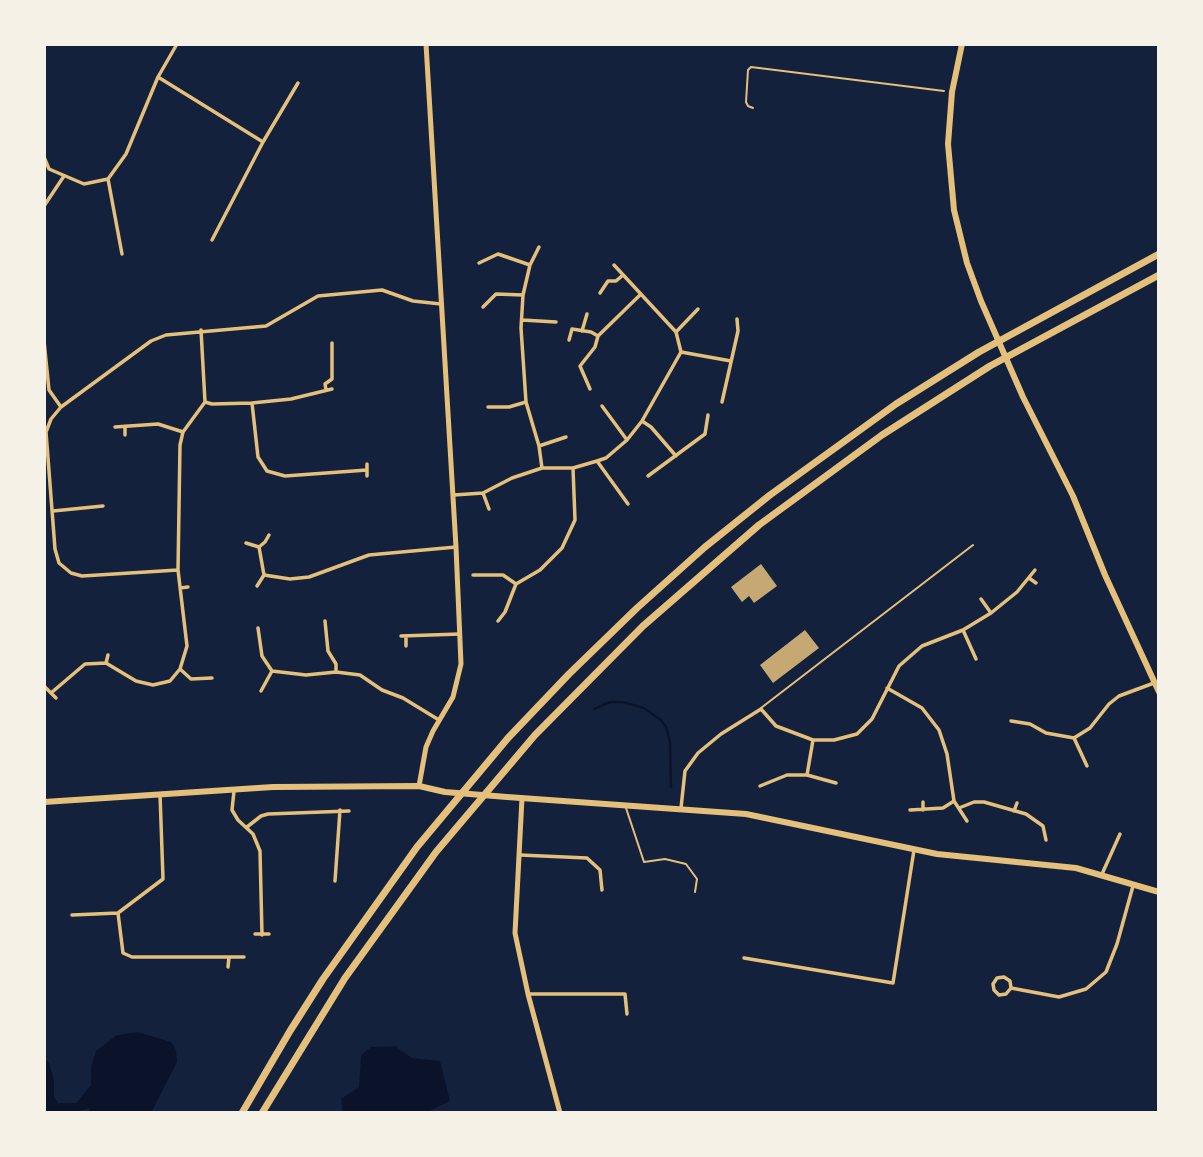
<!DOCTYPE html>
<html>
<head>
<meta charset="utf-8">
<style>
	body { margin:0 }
	#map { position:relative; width:1203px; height:1157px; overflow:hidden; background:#14213d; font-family:"DM Sans",sans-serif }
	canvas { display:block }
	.frame { position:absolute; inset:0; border:46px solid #f6f1e7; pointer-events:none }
</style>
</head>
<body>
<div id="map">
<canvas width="1203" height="1157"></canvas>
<div class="frame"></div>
</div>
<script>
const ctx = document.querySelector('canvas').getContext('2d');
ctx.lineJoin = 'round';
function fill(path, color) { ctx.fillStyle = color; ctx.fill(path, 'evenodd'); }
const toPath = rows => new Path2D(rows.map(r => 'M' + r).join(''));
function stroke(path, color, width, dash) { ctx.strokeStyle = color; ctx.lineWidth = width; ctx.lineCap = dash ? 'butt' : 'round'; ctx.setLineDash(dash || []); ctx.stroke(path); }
fill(toPath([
	[138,1032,171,1042,176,1050,177,1062,151,1113,90,1113,89,1108,73,1113,59,1111,44,1113,44,1057,49,1063,54,1079,54,1097,58,1103,76,1103,91,1085,91,1067,96,1051,117,1035],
	[395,1046,412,1058,440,1061,450,1101,425,1113,343,1113,341,1099,359,1087,361,1055,371,1047]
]), '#0b132b');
stroke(toPath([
	[594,709,610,702,622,702,644,708,661,720,666,727,670,742,671,787]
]), '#0b132b', 2.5);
fill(toPath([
	[761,564,777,586,754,603,749,596,742,602,731,587],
	[805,630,819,648,773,683,760,665]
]), '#c6a872');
stroke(toPath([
	[753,108,748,106,746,102,748,70,751,67,944,91]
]), '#e5c07b', 2);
stroke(toPath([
	[761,708,973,545],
	[626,808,644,862,665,859,686,864,697,879,695,892]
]), '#e5c07b', 2);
stroke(toPath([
	[158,77,263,142],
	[44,157,49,169,84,184,108,179,126,154,158,77,177,44],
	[108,179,122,254],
	[44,206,64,176],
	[212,240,263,142,298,83],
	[539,247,530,265,523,295,521,328,526,402,539,446,542,468],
	[479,263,498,254,530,265],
	[600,293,608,281,616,281,623,275],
	[483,307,496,294,523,295],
	[522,320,556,322],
	[582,331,587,314],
	[676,332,698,309],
	[569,340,572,329,591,332,598,336],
	[44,341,49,390,61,407],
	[681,352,731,361],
	[590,389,580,366,595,347,598,336,641,294],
	[326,390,325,384,332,379,332,343],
	[205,402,212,404,252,403,291,399,332,389],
	[722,402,738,331,737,319],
	[252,403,258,457,267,471,285,476,367,470],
	[602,406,627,440],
	[488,407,509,407,526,402],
	[642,421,651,427,676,456],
	[125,426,125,435],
	[115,427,158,424,183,432],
	[539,446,566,437],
	[597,461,628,504],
	[367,464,367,476],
	[648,476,705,434,708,415],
	[483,493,489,509],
	[454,495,483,493,512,478,542,468,573,468,597,461,606,458,627,440,642,421,681,352,676,332,614,265],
	[53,511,103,506],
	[246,543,259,547,265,542,269,535],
	[178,570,82,576,71,573,59,563,55,549,46,432,51,419,61,407,151,341,166,335,266,326,318,296,382,290,413,301,441,304],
	[264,575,290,579,309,577,369,555,456,547],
	[473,575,503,575,516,584],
	[1029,578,1036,583],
	[257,586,264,575,259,547],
	[180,588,188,587],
	[981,599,991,613],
	[325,621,328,651,336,664,336,672],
	[498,621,505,612,516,584,540,570,562,548,575,520,573,468],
	[258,628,262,656,272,671,261,691],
	[963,630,976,659],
	[401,636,460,634],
	[406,636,406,646],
	[106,663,108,655],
	[180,669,191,679,212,678],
	[272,671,306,675,336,672,360,675,382,690,403,698,439,720],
	[45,687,56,698],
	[887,688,922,708,939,730,947,754,954,801,967,821],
	[51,693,85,664,106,663,136,681,153,685,170,681,180,669,187,646,178,570,180,445,183,432,205,402,201,330],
	[1011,721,1030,724,1046,733,1074,738,1090,728,1109,704,1119,696,1154,683],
	[1074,738,1087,766],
	[807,775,813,740],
	[760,786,787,775,807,775,836,783],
	[234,791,232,810,238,820,253,834,260,851,262,935],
	[160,794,163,879,118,913,123,953,132,957,244,957],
	[923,802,923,810],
	[681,808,685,771,698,753,721,734,761,709,776,726,813,740,834,740,857,734,872,719,899,666,922,646,963,630,991,613,1017,592,1035,570],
	[959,808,974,802,984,802,1026,814,1043,826,1046,840],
	[910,810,943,808,954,801],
	[1014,811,1017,803],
	[247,827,261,816,268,814,349,811],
	[520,855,587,858,600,870,602,890],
	[1102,874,1120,834],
	[335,881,340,810],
	[72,915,118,913],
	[255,934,269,934],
	[744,958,893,983,914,850],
	[228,967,229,957],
	[1011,988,1010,981,1004,977,997,978,993,984,994,990,999,995,1006,994,1011,988,1059,997,1086,989,1106,972,1117,944,1133,886],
	[528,994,625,994,627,1014]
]), '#e5c07b', 3.5);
stroke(toPath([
	[419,786,426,747,433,731,453,697,461,664,456,547,426,44]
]), '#e5c07b', 5);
stroke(toPath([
	[522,798,515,933,528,994,560,1113]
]), '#e5c07b', 5);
stroke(toPath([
	[962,44,952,92,948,144,954,210,967,263,981,301,1023,397,1073,496,1105,575,1159,692],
	[44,802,273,787,419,786,445,792,507,797,746,814,937,854,1076,868,1159,892]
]), '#e5c07b', 6);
stroke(toPath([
	[242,1113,290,1031,323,979,417,847,508,738,569,674,637,608,705,547,770,495,896,404,979,352,1159,254],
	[262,1113,345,978,436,852,535,735,643,626,759,525,882,435,990,366,1159,275]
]), '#e5c07b', 7);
</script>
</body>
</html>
